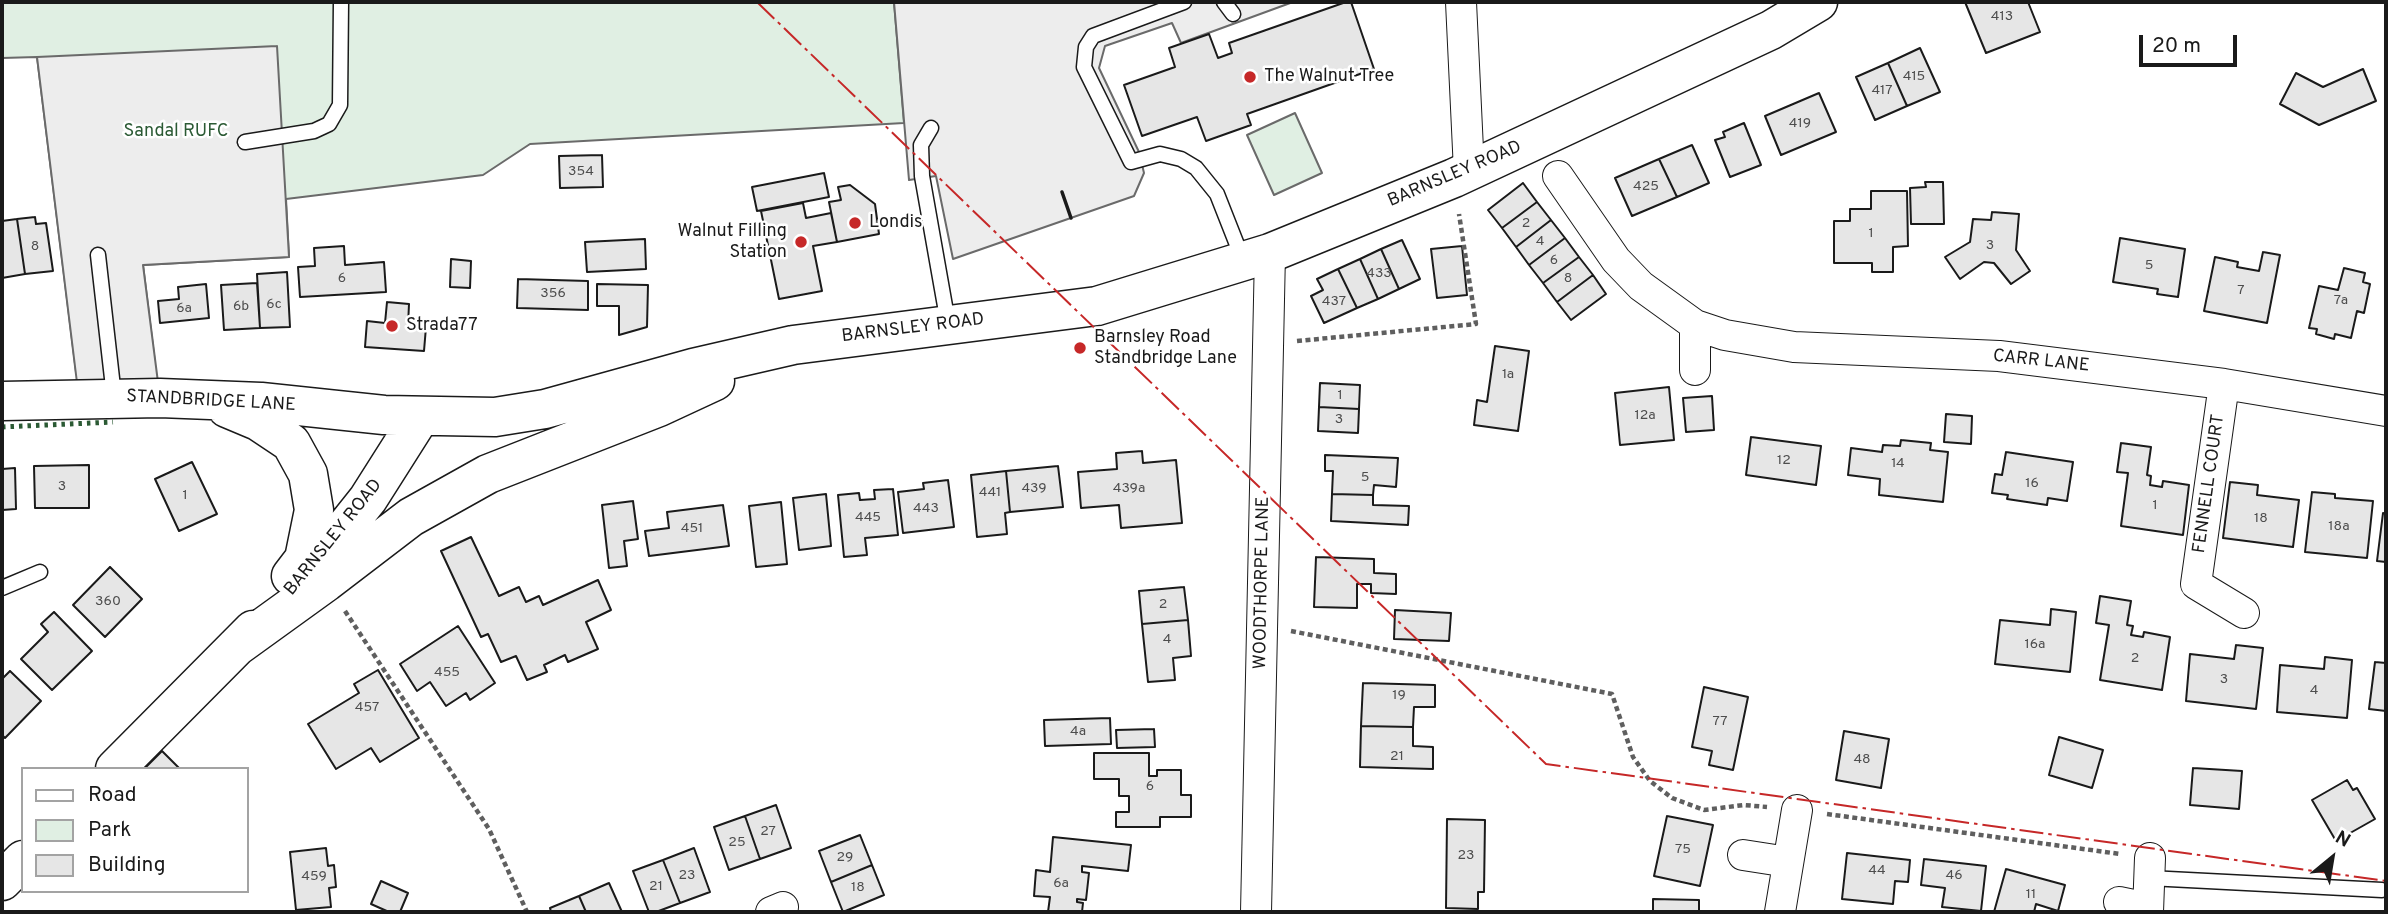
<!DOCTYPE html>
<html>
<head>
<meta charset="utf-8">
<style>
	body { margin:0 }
	#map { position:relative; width:2388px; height:914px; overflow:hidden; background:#fff; font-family:Overpass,sans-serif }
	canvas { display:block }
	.frame { position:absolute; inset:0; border:4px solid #1a1a1a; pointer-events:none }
	.legend { position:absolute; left:21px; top:767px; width:228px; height:126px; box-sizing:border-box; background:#fff; border:2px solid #a3a3a3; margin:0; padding:9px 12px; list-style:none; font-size:21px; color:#1a1a1a }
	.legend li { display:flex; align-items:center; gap:14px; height:35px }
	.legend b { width:35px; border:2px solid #a3a3a3 }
	.north { position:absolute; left:2297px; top:823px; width:70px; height:70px; -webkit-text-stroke:5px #fff; paint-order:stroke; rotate:30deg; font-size:19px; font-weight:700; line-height:28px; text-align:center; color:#1a1a1a }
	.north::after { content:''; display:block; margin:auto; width:24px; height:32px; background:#1a1a1a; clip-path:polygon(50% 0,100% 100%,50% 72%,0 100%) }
	.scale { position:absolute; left:2139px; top:35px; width:98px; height:32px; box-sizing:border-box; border:4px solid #1a1a1a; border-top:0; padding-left:9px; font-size:21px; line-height:24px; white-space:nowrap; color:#1a1a1a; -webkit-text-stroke:5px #fff; paint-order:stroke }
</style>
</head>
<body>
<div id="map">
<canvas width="2388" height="914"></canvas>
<div class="frame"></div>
<ul class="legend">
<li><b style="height:9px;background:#fff"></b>Road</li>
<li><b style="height:19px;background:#e0efe3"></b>Park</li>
<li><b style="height:19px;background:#e6e6e6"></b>Building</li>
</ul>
<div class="north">N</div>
<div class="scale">20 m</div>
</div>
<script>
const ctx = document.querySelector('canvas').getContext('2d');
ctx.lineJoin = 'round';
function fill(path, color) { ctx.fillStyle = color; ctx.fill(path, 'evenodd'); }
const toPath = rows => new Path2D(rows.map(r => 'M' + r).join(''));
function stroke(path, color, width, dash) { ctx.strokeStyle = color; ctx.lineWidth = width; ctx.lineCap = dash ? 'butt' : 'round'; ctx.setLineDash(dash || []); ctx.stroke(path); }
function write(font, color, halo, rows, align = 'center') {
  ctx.font = font + ' Overpass,sans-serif'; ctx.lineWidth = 5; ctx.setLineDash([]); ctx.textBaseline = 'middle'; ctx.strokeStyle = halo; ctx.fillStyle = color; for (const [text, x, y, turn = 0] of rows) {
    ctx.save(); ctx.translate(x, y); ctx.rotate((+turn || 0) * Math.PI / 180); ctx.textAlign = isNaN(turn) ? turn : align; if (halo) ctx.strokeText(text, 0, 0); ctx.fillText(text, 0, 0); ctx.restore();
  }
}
const green = toPath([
	[2,2,894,2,904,123,530,144,483,175,286,199,289,257,143,265,155,363,76,372,37,57,2,58,2,2],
	[1295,113,1322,173,1274,195,1247,135,1295,113]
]);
fill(green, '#e0efe3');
stroke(green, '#6a6a6a', 2);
const parking = toPath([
	[894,2,1293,2,1181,43,1172,23,1105,46,1099,68,1139,152,1144,173,1134,196,953,259,936,176,909,180,894,2],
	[277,46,289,257,143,265,160,398,79,399,37,57,277,46]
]);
fill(parking, '#ededed');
stroke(parking, '#6a6a6a', 2);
const building = toPath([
	[1346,2,1351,2,1374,69,1247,114,1251,125,1206,141,1197,117,1142,136,1124,85,1175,67,1169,48,1209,34,1218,58,1232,53,1229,43,1346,2],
	[1965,2,2028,2,2040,32,1986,53,1965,2],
	[1920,48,1940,92,1907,106,1888,63,1920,48],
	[1888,63,1907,106,1875,120,1856,77,1888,63],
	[2363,69,2376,101,2319,125,2280,104,2296,73,2323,87,2363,69],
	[1819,93,1836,132,1781,155,1765,116,1819,93],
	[1744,123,1761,165,1730,177,1715,140,1725,137,1723,132,1744,123],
	[1692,145,1709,183,1677,197,1659,159,1692,145],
	[602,155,603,187,560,188,559,156,602,155],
	[1659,159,1677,197,1632,216,1615,178,1659,159],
	[824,173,829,197,757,211,752,187,824,173],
	[1925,182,1943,182,1944,224,1911,224,1910,188,1926,187,1925,182],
	[1523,183,1537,202,1502,228,1488,210,1523,183],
	[850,185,875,204,879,234,837,242,829,202,841,200,838,187,850,185],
	[1871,191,1907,191,1908,246,1893,247,1893,272,1872,272,1872,263,1834,263,1834,221,1850,221,1850,209,1871,209,1871,191],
	[1537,202,1551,220,1516,247,1502,228,1537,202],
	[803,203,806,218,831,213,837,242,813,246,822,291,779,299,761,211,803,203],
	[1992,212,2019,214,2016,250,2030,271,2011,284,1994,263,1984,262,1960,279,1945,257,1970,242,1973,219,1991,220,1992,212],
	[35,217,36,224,46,223,53,271,25,274,17,219,35,217],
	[17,219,25,274,2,278,2,221,17,219],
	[1551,220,1565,238,1529,265,1516,247,1551,220],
	[1565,238,1579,257,1543,283,1529,265,1565,238],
	[2120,238,2185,249,2178,297,2157,294,2158,289,2113,282,2120,238],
	[645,239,646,269,587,272,585,242,645,239],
	[1402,240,1420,279,1399,289,1381,249,1402,240],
	[344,246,345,265,384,262,386,292,300,297,298,267,315,266,314,248,344,246],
	[1462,246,1467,295,1437,298,1431,249,1462,246],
	[1381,249,1399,289,1378,299,1360,259,1381,249],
	[2263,252,2280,255,2267,323,2204,311,2215,257,2238,262,2237,267,2259,271,2263,252],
	[1579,257,1593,275,1557,302,1543,283,1579,257],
	[451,259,471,261,470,288,450,287,451,259],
	[1360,259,1378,299,1357,308,1338,269,1360,259],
	[2344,268,2365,273,2363,282,2370,284,2364,313,2357,311,2351,338,2335,334,2334,339,2316,334,2317,329,2309,328,2319,286,2338,290,2344,268],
	[1338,269,1357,308,1324,323,1311,296,1323,290,1317,279,1338,269],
	[287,272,290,327,260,328,257,274,287,272],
	[1593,275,1606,294,1571,320,1557,302,1593,275],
	[518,279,588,281,588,310,517,308,518,279],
	[257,283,260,328,224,330,221,285,257,283],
	[206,284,209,318,160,323,158,301,179,299,178,287,206,284],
	[597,284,648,285,647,327,619,335,619,306,597,306,597,284],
	[387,302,409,304,408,326,426,327,424,351,365,347,367,321,385,323,387,302],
	[1495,346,1529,351,1518,431,1474,425,1477,400,1487,402,1495,346],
	[1320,383,1360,385,1359,409,1319,407,1320,383],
	[1669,387,1674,440,1620,445,1615,393,1669,387],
	[1712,396,1714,430,1686,432,1683,398,1712,396],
	[1319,407,1359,409,1358,433,1318,431,1319,407],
	[1946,414,1972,416,1971,444,1944,442,1946,414],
	[1751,437,1821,446,1816,485,1746,475,1751,437],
	[1901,440,1931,443,1930,450,1948,452,1943,502,1879,495,1880,479,1848,475,1851,448,1882,452,1883,445,1900,446,1901,440],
	[2121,443,2151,447,2147,475,2151,476,2150,485,2162,487,2163,481,2189,485,2183,535,2121,526,2128,473,2117,472,2121,443],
	[1142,451,1143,463,1176,460,1182,523,1121,528,1119,505,1081,508,1078,472,1117,469,1116,453,1142,451],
	[2006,452,2073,462,2067,501,2048,498,2047,505,2007,499,2008,495,1992,493,1995,474,2002,475,2006,452],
	[1325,455,1398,458,1396,487,1374,485,1373,495,1332,494,1333,471,1325,471,1325,455],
	[192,462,217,514,179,531,155,479,192,462],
	[89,465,89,508,35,508,34,466,89,465],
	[1058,466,1063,507,1010,512,1006,471,1058,466],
	[15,468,16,509,2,510,2,469,15,468],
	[1006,471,1010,512,1005,513,1007,534,977,537,971,475,1006,471],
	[948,480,954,527,903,533,898,492,924,489,923,483,948,480],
	[2230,482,2258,485,2257,495,2299,500,2293,547,2223,538,2230,482],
	[893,489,898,535,865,538,867,555,844,557,838,495,859,493,860,500,875,499,874,490,893,489],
	[2312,492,2335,494,2335,498,2373,501,2367,558,2305,552,2312,492],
	[826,494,831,546,799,550,793,498,826,494],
	[1332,494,1373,495,1373,505,1409,506,1408,525,1331,521,1332,494],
	[633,501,638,539,624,541,627,566,609,568,602,505,633,501],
	[781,502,787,564,756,567,749,506,781,502],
	[723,505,729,546,649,556,645,531,669,528,667,512,723,505],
	[2383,513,2386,514,2386,562,2377,561,2383,513],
	[471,537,499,596,519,587,526,602,539,596,543,605,598,580,611,610,586,622,598,649,568,662,565,655,544,665,547,672,527,680,516,656,501,662,488,634,481,637,441,551,471,537],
	[1316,557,1374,559,1374,573,1396,574,1396,594,1371,593,1371,584,1357,584,1357,608,1314,607,1316,557],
	[110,567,142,599,105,637,73,605,110,567],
	[1184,587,1188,620,1142,624,1139,591,1184,587],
	[2100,596,2131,601,2127,625,2133,626,2131,635,2143,637,2144,632,2170,637,2162,690,2100,680,2109,625,2096,623,2100,596],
	[2051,609,2076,612,2070,672,1995,664,2000,620,2050,625,2051,609],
	[1395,610,1451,613,1449,641,1394,639,1395,610],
	[54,612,92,651,52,690,21,659,48,632,41,624,54,612],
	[1188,620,1191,656,1173,658,1175,680,1148,682,1142,624,1188,620],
	[458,626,495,683,470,700,466,693,446,706,430,682,417,691,400,664,458,626],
	[2236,645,2263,648,2256,709,2186,701,2190,654,2234,659,2236,645],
	[2325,657,2352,660,2347,718,2277,712,2280,665,2324,669,2325,657],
	[2375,662,2386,663,2386,711,2369,709,2375,662],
	[378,670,419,738,380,762,371,748,336,769,308,724,359,693,354,684,378,670],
	[10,671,41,701,5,738,2,735,2,679,10,671],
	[1363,683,1435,685,1435,707,1414,707,1413,727,1361,726,1363,683],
	[1704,687,1748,697,1733,770,1709,765,1712,751,1692,747,1704,687],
	[1110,718,1111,744,1045,746,1044,720,1110,718],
	[1361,726,1413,727,1413,746,1433,747,1433,769,1360,767,1361,726],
	[1154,729,1155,747,1117,748,1116,730,1154,729],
	[1844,731,1889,739,1881,788,1836,780,1844,731],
	[2059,737,2103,750,2092,788,2049,775,2059,737],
	[162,751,179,768,144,769,162,751],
	[1094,753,1149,753,1149,776,1157,776,1157,770,1181,770,1181,795,1191,795,1191,817,1160,817,1160,827,1116,827,1116,812,1129,812,1129,796,1119,796,1119,779,1094,779,1094,753],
	[2193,768,2242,771,2239,809,2190,805,2193,768],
	[2347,780,2353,790,2357,788,2375,819,2336,841,2312,800,2347,780],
	[776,805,791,848,760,859,745,816,776,805],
	[745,816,760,859,729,870,714,827,745,816],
	[1667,816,1713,825,1700,886,1654,876,1667,816],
	[1447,819,1485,820,1484,892,1478,892,1478,909,1446,908,1447,819],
	[860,835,872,865,831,882,819,851,860,835],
	[1053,837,1131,845,1128,871,1082,866,1082,872,1089,873,1086,900,1077,899,1077,902,1083,903,1082,912,1048,912,1050,897,1034,896,1036,870,1050,872,1053,837],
	[326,848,328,866,334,865,336,887,329,888,331,907,296,910,290,852,326,848],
	[694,848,710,892,680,903,663,860,694,848],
	[1847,853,1910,860,1908,882,1895,881,1893,904,1842,899,1847,853],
	[1924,859,1986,866,1981,911,1942,907,1945,888,1921,885,1924,859],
	[663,860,680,903,656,912,649,912,633,871,663,860],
	[872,865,884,895,843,912,831,882,872,865],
	[2006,869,2065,885,2058,911,2036,904,2034,912,1994,912,2006,869],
	[381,881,408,893,400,912,389,912,371,904,381,881],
	[609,883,622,912,586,912,579,896,609,883],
	[579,896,586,912,551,912,550,908,579,896],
	[1653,899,1699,900,1699,912,1653,912,1653,899]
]);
fill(building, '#e6e6e6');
stroke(building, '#1a1a1a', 2);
const service = toPath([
	[1184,2,1093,36,1086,47,1084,67,1131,162,1160,154,1181,159,1196,168,1217,194,1243,260],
	[1224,2,1233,14],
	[931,128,921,145,922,176,948,323],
	[245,142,314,131,329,124,340,105,341,2],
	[98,255,114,396],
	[2,588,40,572],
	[2149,878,2382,890]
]);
const minor = toPath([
	[1461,2,1469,171],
	[1558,176,1616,260,1641,286,1695,325,1725,335,1794,347,1999,356,2224,384,2386,411],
	[1695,325,1695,370],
	[2224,384,2196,584,2244,613],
	[1743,855,1788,862],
	[2119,902,2148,908],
	[771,912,783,907],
	[1256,912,1270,253],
	[1780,912,1797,810],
	[2148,912,2150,858]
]);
const primary = toPath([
	[2,401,160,398,261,402,384,415,495,417,545,409,693,368,793,345,1097,306,1270,253,1454,178,1771,30,1818,2],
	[227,408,258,421,291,443,308,474,314,510,304,559,291,576],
	[301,583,368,499,420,417],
	[236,647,326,582,411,517,488,474,659,407,715,381],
	[115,769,253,630],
	[2,881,23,860]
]);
stroke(service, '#1a1a1a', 17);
stroke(minor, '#1a1a1a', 32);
stroke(primary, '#1a1a1a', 41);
stroke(toPath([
	[1297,341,1476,324,1459,214],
	[345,611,489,829,527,912],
	[1291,631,1612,694,1633,757,1650,781,1672,798,1704,810,1744,805,1767,807],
	[1827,814,2120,854]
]), '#5f5f5f', 4.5, [5, 3.5]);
stroke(service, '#fff', 14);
stroke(minor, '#fff', 30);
stroke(primary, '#fff', 38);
stroke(toPath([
	[2,427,113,422]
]), '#2b5a34', 5, [3.5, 5]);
stroke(toPath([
	[1062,192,1071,218]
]), '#1a1a1a', 3.5);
stroke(toPath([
	[757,2,1546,764,2386,881]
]), '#c62828', 2, [24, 5, 3.5, 5]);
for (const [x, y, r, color] of [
	[1250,77,7,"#c62828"],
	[855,223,7,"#c62828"],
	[801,242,7,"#c62828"],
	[392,326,7,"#c62828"],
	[1080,348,7,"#c62828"]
]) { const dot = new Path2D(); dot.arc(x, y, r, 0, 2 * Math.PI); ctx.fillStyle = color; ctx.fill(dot); stroke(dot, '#fff', 2.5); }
write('14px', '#4d4d4d', null, [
	["413",2002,17],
	["415",1914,77],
	["417",1882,91],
	["419",1800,124],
	["354",581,172],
	["425",1646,187],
	["2",1526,224],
	["1",1871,234],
	["4",1540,242],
	["3",1990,246],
	["8",35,247],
	["6",1554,261],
	["5",2149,266],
	["433",1379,274],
	["6",342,279],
	["8",1568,279],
	["7",2241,291],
	["356",553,294],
	["7a",2341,301],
	["437",1334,302],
	["6c",274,305],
	["6b",241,307],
	["6a",184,309],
	["1a",1508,375],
	["1",1340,396],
	["12a",1645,416],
	["3",1339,420],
	["12",1784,461],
	["14",1898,464],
	["5",1365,478],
	["16",2032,484],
	["3",62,487],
	["439",1034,489],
	["439a",1129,489],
	["441",990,493],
	["1",185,496],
	["1",2155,506],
	["443",926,509],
	["445",868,518],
	["18",2261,519],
	["18a",2339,527],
	["451",692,529],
	["360",108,602],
	["2",1163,605],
	["4",1167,640],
	["16a",2035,645],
	["2",2135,659],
	["455",447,673],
	["3",2224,680],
	["4",2314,691],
	["19",1399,696],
	["457",367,708],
	["77",1720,722],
	["4a",1078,732],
	["21",1397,757],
	["48",1862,760],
	["6",1150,787],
	["27",768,832],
	["25",737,843],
	["75",1683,850],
	["23",1466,856],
	["29",845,858],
	["44",1877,871],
	["23",687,876],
	["46",1954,876],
	["459",314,877],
	["6a",1061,884],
	["21",656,887],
	["18",858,888],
	["11",2031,895]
]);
write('18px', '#1a1a1a', '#fff', [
	["The Walnut Tree",1264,77],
	["Londis",869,223],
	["Walnut Filling",787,232,"right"],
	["Station",787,253,"right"],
	["Strada77",406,326],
	["Barnsley Road",1094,338],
	["Standbridge Lane",1094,359]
], 'left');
write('18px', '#2b5a34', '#fff', [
	["Sandal RUFC",176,132]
]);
write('18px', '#1a1a1a', '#fff', [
	["BARNSLEY ROAD",1455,175,-23],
	["BARNSLEY ROAD",913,329,-7],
	["CARR LANE",2041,362,6],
	["STANDBRIDGE LANE",211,402,3],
	["FENNELL COURT",2210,484,-82],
	["BARNSLEY ROAD",334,538,-51],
	["WOODTHORPE LANE",1263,583,-89]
]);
</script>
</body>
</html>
